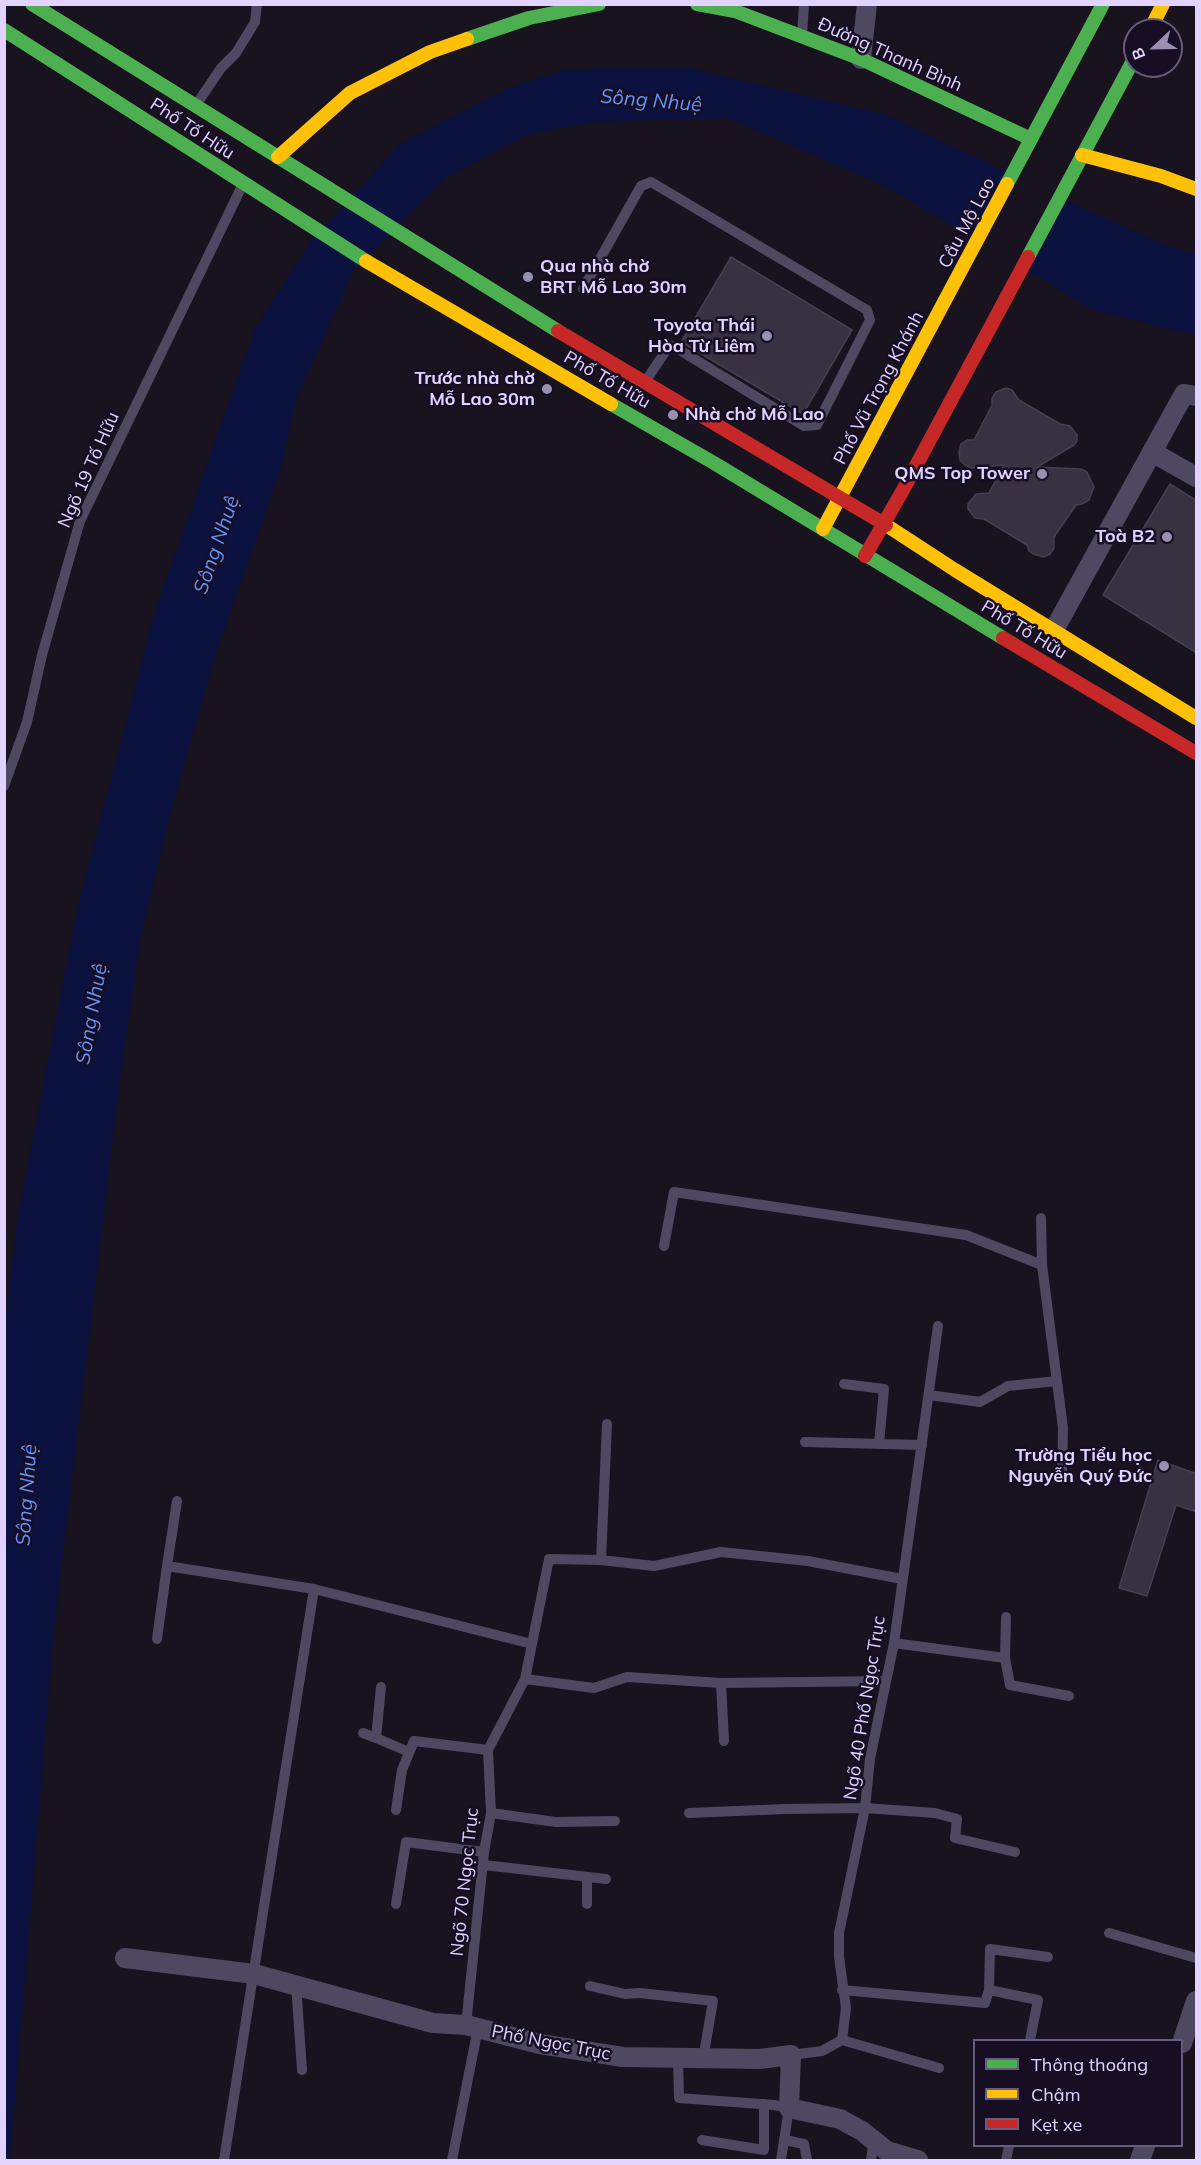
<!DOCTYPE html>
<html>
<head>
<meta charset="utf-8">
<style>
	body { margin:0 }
	#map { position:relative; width:1201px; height:2165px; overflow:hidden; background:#18131f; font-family:Mulish,sans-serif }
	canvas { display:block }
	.frame { position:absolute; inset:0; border:6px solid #e1d2ff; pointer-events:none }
	.legend { position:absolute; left:973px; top:2039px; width:210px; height:108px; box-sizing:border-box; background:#170e24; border:2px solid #685c7c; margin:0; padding:8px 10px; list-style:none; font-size:18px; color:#e1d2ff }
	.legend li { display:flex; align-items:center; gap:12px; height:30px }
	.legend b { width:30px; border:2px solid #685c7c }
	.north { position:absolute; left:1123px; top:18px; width:60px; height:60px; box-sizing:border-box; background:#170e24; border:2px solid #685c7c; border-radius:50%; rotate:248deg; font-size:16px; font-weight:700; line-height:24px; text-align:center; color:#e1d2ff }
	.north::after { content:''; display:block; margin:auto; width:21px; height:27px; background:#9b8fb1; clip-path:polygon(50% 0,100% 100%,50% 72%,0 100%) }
</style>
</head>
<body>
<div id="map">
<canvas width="1201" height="2165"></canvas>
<div class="frame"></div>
<ul class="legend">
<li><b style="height:8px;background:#4caf50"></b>Thông thoáng</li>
<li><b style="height:8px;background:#ffc107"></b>Chậm</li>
<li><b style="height:8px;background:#c62828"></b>Kẹt xe</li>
</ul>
<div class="north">B</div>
</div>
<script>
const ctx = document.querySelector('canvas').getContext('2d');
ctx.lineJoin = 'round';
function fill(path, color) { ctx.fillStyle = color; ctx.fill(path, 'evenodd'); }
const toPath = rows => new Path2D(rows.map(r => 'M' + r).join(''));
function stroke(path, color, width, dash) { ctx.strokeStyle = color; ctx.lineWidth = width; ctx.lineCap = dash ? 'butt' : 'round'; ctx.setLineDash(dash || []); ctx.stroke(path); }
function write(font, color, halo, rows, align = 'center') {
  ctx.font = font + ' Mulish,sans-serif'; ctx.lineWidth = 5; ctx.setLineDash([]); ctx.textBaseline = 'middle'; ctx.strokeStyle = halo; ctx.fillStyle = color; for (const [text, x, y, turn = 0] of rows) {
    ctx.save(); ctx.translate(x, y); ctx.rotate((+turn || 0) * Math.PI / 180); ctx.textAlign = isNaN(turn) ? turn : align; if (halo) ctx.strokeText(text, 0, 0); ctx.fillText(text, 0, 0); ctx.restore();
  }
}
fill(toPath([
	[689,68,886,115,1104,218,1173,248,1196,253,1196,335,1093,310,887,187,728,118,596,122,526,135,449,176,354,269,295,402,283,462,215,656,170,815,141,935,119,1086,54,1629,10,2160,5,2160,4,1330,18,1215,78,907,155,611,255,329,309,244,400,144,506,89,566,69]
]), '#0b123f');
fill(toPath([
	[1015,172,1061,194,1021,270,976,244]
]), '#18131f');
const building = toPath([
	[731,257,852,330,803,414,681,342,731,257],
	[1006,388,1012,390,1019,400,1060,424,1070,426,1077,435,1077,441,1074,445,1037,467,1081,469,1087,472,1094,487,1089,500,1082,504,1076,505,1054,537,1054,548,1050,554,1044,557,1033,554,1029,551,1027,545,984,519,975,518,968,509,968,504,976,494,989,493,1004,465,971,468,965,465,960,460,959,452,961,444,967,440,974,440,992,405,992,398,996,392,1006,388],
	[1170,484,1197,501,1197,653,1103,595,1170,484],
	[1158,1460,1197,1474,1197,1512,1176,1505,1147,1596,1119,1588,1158,1460]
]);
fill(building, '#373141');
stroke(building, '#463e53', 1.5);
stroke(toPath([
	[802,36,804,4],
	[196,105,221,68,236,53,255,22,257,4],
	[583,289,641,186,651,182,867,310,870,320,817,425,804,426,673,346,667,349,647,379],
	[4,786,27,722,42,655,80,521,242,186],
	[1041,1218,1042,1265],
	[664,1246,674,1192,966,1235,1042,1265,1063,1428,1062,1476,1026,1480],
	[844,1384,884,1389,879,1444],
	[929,1395,980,1402,1008,1386,1057,1381],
	[805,1442,922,1445],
	[177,1501,167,1566,314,1589,532,1644],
	[601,1560,607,1424],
	[157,1639,167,1566],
	[894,1643,1005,1658,1010,1685,1069,1696],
	[1005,1658,1006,1617],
	[525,1679,594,1688,627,1677,721,1683,886,1681],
	[721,1683,724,1741],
	[381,1687,376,1738,409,1752],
	[363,1733,376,1738],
	[396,1810,402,1770,414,1741,488,1750],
	[491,1813,556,1822,615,1821],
	[689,1813,785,1809,865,1808,935,1813,957,1819,955,1838,1015,1852],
	[484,1865,606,1879],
	[396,1904,406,1842,484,1852],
	[587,1904,587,1879],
	[1109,1933,1196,1958],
	[296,1984,302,2070],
	[590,1986,625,1994,640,1993,713,2001,703,2059],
	[842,1990,985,2003,989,1990,1038,2000,1030,2040],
	[989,1990,990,1949,1048,1957],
	[466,2025,484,1852,491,1813,488,1750,525,1679,549,1559,601,1560,654,1566,721,1552,808,1561,902,1579],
	[842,2040,939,2068],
	[791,2055,822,2051,842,2040,846,2008,839,1957,839,1933,865,1808,870,1759,894,1643,938,1326],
	[678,2057,679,2098,774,2105,789,2108,781,2160],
	[702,2140,764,2150,764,2104],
	[785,2140,804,2144,807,2160],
	[224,2160,314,1589],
	[452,2160,478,2028],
	[871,2160,874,2140],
	[1006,2160,1009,2146]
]), '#4e4960', 10);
stroke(toPath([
	[861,59,867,4],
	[1152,452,1196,477],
	[1054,630,1184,394,1196,396],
	[125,1958,254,1974,433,2023,466,2025,540,2044,623,2057,760,2059,791,2055,789,2108,840,2119,862,2131,887,2151,918,2160],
	[1182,2043,1196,2001],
	[1140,2160,1145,2146]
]), '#4e4960', 20);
stroke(toPath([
	[32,4,558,331],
	[697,4,735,11,861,59,1031,139],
	[4,30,366,261],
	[467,39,529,18,599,4],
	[1007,184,1103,4],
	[1028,257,1135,57],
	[611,404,714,463,1003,638]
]), '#4caf50', 14);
stroke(toPath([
	[1150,30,1163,4],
	[1082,155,1161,176,1196,189],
	[278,157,350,93,430,52,467,39],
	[366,261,611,404],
	[886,525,955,570,1196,718],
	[823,529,1007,184]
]), '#ffc107', 14);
stroke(toPath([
	[558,331,886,525],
	[865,556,903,490,1028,257],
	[1003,638,1196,753]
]), '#c62828', 14);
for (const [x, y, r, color] of [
	[528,277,6,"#9b8fb1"],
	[767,336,6,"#9b8fb1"],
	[547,389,6,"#9b8fb1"],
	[673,415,6,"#9b8fb1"],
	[1042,474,6,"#9b8fb1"],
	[1167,537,6,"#9b8fb1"],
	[1164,1466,6,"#9b8fb1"]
]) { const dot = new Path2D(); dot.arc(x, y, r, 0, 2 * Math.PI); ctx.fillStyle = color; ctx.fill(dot); stroke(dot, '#170e24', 2); }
write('18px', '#e1d2ff', '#170e24', [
	["Đường Thanh Bình",890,55,24],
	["Phố Tố Hữu",192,129,33],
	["Cầu Mộ Lao",967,223,-62],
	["Phố Tố Hữu",607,380,30],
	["Phố Vũ Trọng Khánh",879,388,-62],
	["Ngõ 19 Tố Hữu",89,470,-66],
	["Phố Tố Hữu",1024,630,31],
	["Ngõ 40 Phố Ngọc Trục",865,1708,-81],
	["Ngõ 70 Ngọc Trục",465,1882,-84],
	["Phố Ngọc Trục",551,2043,11]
]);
write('bold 18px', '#e1d2ff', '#170e24', [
	["Qua nhà chờ",540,267,"left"],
	["BRT Mỗ Lao 30m",540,288,"left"],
	["Toyota Thái",755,326],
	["Hòa Từ Liêm",755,347],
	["Trước nhà chờ",535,379],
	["Mỗ Lao 30m",535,400],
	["Nhà chờ Mỗ Lao",685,415,"left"],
	["QMS Top Tower",1030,474],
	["Toà B2",1155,537],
	["Trường Tiểu học",1152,1456],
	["Nguyễn Quý Đức",1152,1477]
], 'right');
write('italic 20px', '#6093fe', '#170e24', [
	["Sông Nhuệ",651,101,5],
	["Sông Nhuệ",217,545,-71],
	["Sông Nhuệ",92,1014,-80],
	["Sông Nhuệ",27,1495,-86]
]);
</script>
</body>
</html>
